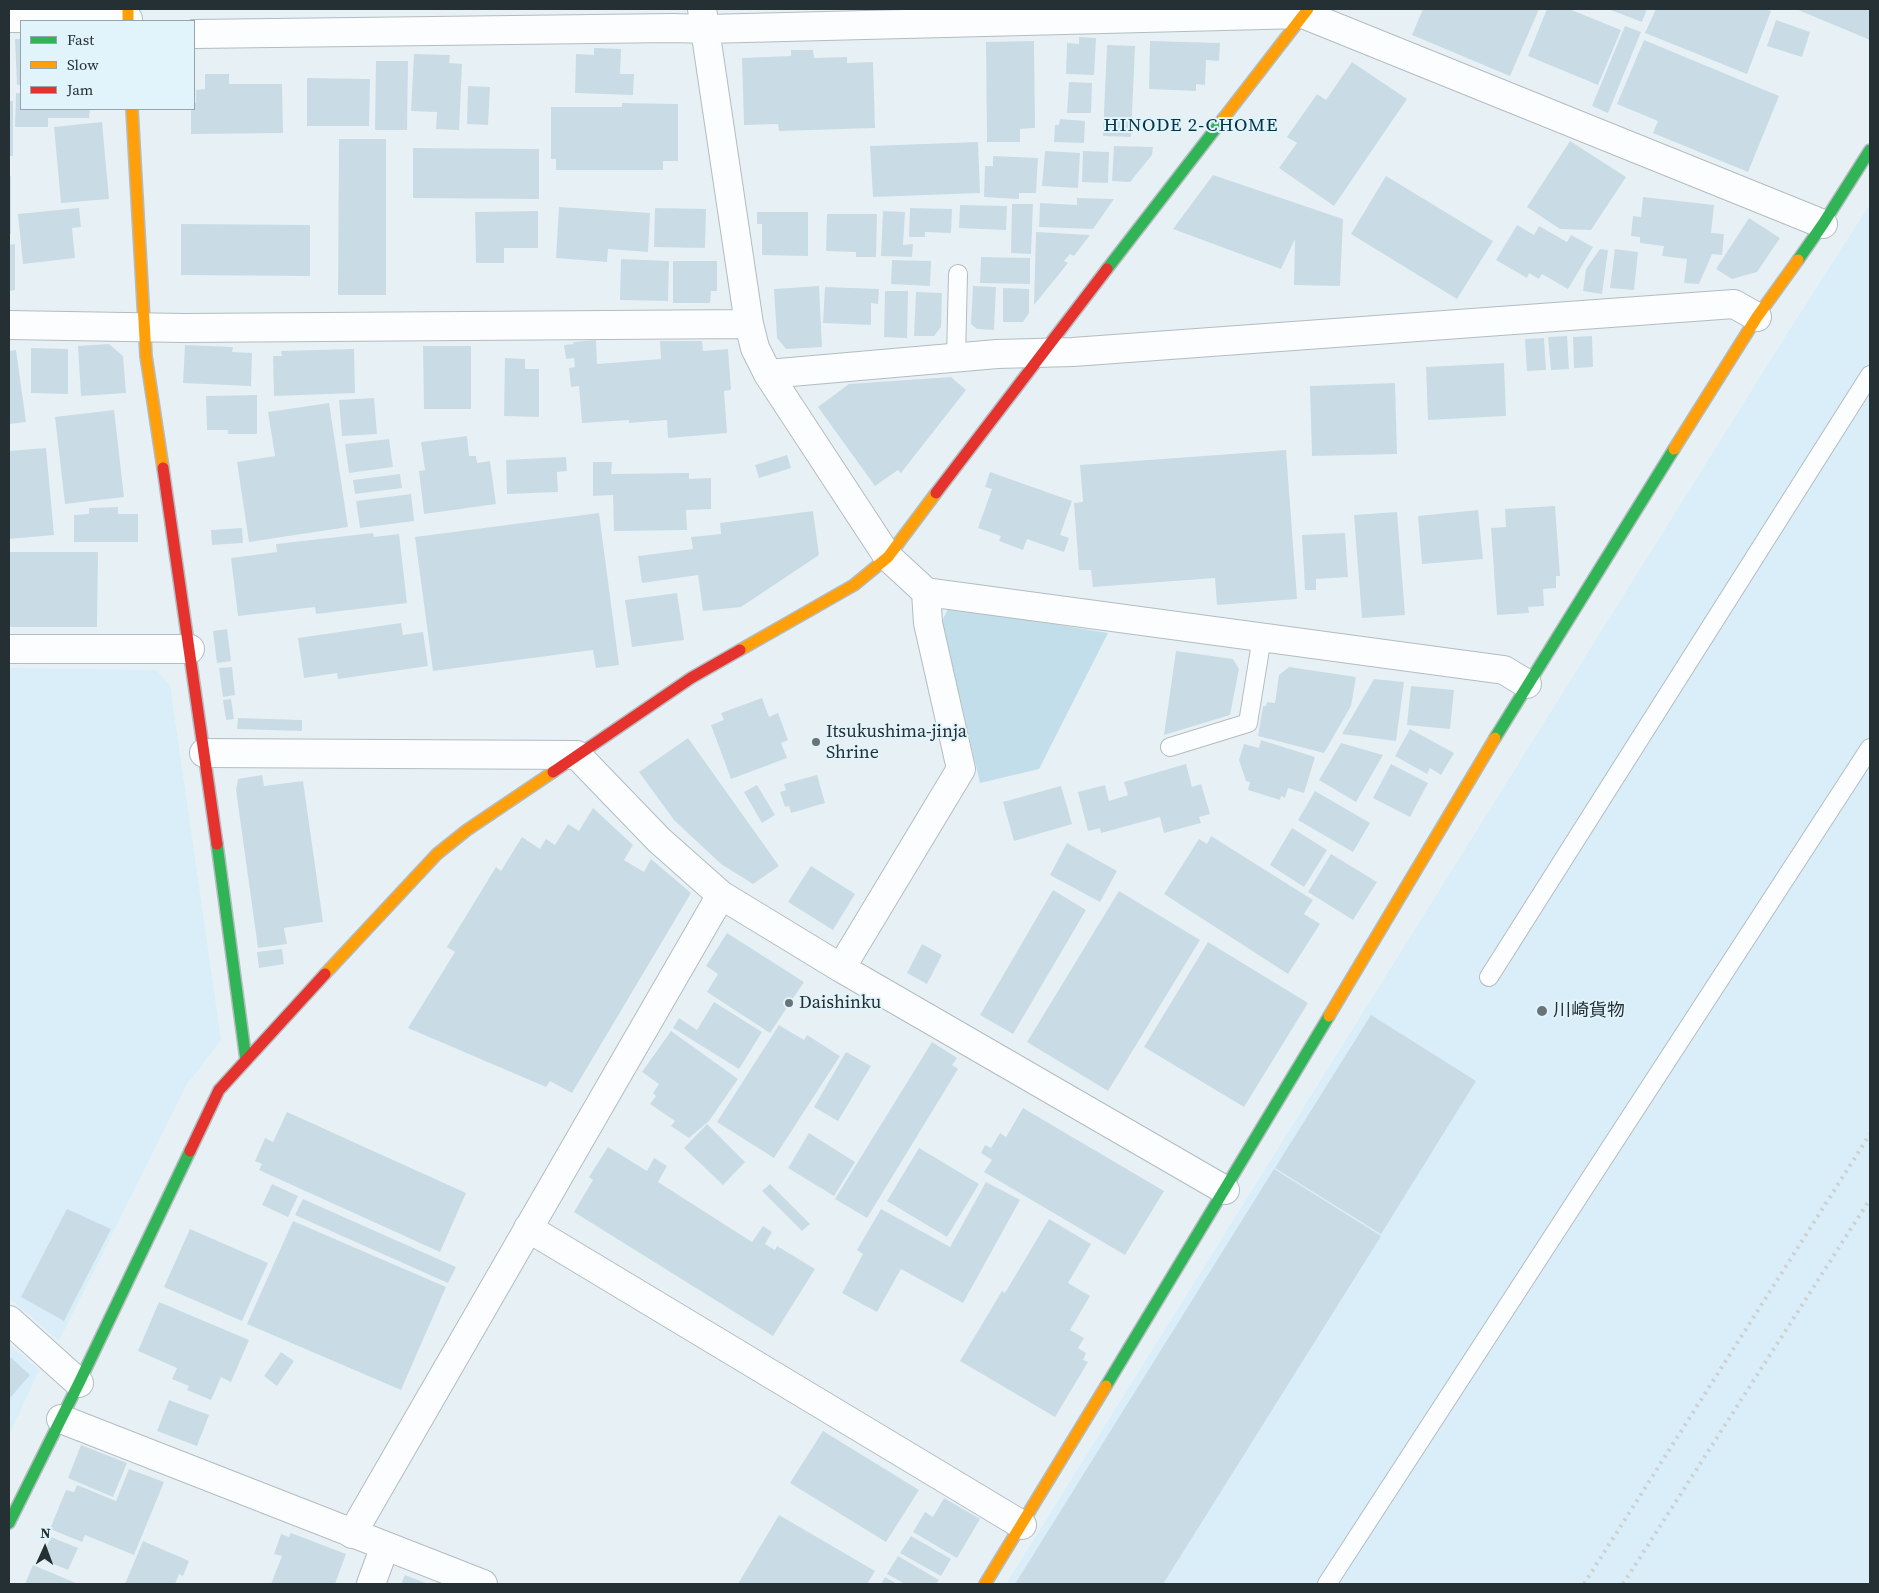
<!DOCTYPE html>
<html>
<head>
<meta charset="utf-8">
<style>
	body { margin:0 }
	#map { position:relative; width:1879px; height:1593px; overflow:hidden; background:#e7f1f5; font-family:"Source Serif 4",serif }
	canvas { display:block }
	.frame { position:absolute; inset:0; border:10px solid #253035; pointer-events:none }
	.legend { position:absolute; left:20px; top:20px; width:175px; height:90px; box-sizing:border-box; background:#e1f3fb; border:1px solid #96a5ac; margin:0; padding:6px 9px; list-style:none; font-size:15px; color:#253035 }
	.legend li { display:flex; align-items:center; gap:10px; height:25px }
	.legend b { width:25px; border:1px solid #96a5ac }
	.north { position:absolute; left:20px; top:1523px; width:50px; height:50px; -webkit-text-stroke:4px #e1f3fb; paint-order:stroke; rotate:2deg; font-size:14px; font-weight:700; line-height:20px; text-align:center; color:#253035 }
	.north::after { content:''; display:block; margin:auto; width:18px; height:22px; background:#253035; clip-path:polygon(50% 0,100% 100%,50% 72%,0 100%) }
</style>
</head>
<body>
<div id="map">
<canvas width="1879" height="1593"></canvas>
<div class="frame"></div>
<ul class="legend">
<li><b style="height:6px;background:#30b455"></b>Fast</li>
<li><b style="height:6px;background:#ff9f0a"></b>Slow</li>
<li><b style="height:6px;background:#e5322d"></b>Jam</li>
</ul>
<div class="north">N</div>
</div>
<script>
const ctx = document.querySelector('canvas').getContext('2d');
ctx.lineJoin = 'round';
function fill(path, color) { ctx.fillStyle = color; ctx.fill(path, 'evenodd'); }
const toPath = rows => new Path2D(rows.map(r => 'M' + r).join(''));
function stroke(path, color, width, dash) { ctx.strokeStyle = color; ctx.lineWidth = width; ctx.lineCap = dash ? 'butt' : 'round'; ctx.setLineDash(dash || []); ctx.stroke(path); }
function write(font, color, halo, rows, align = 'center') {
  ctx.font = font + ' "Source Serif 4","Noto Sans JP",serif'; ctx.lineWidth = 4; ctx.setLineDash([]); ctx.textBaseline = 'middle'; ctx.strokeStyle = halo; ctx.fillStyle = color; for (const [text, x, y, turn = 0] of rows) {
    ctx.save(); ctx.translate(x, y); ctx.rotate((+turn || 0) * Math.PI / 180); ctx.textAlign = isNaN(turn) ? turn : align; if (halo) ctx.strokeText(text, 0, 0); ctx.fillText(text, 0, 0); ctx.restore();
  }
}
fill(toPath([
	[1870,204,1870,1584,1006,1584,1785,337],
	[9,668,156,670,170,685,221,1040,187,1084,59,1341,9,1298],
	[9,1344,39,1370,9,1435]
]), '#d9eef8');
fill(toPath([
	[949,607,1108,633,1039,769,980,783,942,621]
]), '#c2deeb');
fill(toPath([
	[1423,9,1539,9,1510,76,1412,35],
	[1547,9,1569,9,1621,30,1598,85,1528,56],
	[1608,9,1647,9,1642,22],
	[1656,9,1765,9,1771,11,1747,74,1645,33],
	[1796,9,1870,9,1870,40],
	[1776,20,1810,32,1802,57,1767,46],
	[1625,26,1641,32,1608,113,1592,106],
	[1079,37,1096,38,1094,75,1066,74,1067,43,1079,44],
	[15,39,21,39,21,85,17,85],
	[1644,40,1779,96,1748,172,1653,133,1658,121,1617,104],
	[1034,41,1035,128,1020,129,1020,142,987,142,986,42],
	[1150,41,1220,43,1219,61,1206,60,1205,85,1196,84,1196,91,1149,89],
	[1107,45,1135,46,1131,137,1103,136],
	[594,48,621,49,620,74,634,74,633,95,575,93,576,54,594,55],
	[791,50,813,50,814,58,847,57,847,63,873,62,875,128,779,131,778,124,744,125,742,58,791,56],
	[414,54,450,55,449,63,462,64,459,130,436,129,437,112,411,111],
	[376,61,408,61,407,130,375,130],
	[1352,62,1407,99,1334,206,1279,168,1297,143,1287,137,1317,94,1326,100],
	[205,74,229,74,229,84,282,84,283,133,191,134,191,109,194,109,194,103,196,103,196,90,205,89],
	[307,78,370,79,369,126,307,126],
	[1069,82,1092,83,1091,113,1067,113],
	[468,86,490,87,488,125,467,124],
	[16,93,21,93,21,109,90,109,89,118,48,118,48,127,15,127],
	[9,101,13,101,13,156,9,156],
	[622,103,678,104,678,161,663,161,663,170,556,170,556,159,551,159,551,107,622,107],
	[1060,119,1085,121,1084,143,1054,142,1055,125,1059,125],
	[102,122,109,199,61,203,54,127],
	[339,139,386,139,386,295,338,295],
	[1570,141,1626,177,1591,230,1560,229,1527,207],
	[978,142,980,193,873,197,870,146],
	[1114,146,1153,147,1152,155,1130,182,1112,181],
	[413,148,539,149,539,199,413,198],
	[1045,151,1080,153,1078,188,1042,186],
	[1083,151,1109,152,1108,183,1082,182],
	[993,156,1038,158,1036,193,1019,193,1019,199,984,197,985,166,993,166],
	[1213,175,1343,219,1340,286,1294,285,1295,239,1281,269,1173,229],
	[9,176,11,176,11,234,9,234],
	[1386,176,1493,241,1457,299,1351,234],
	[1643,197,1714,205,1711,233,1724,234,1722,255,1712,254,1699,284,1684,283,1687,259,1662,256,1664,246,1640,243,1640,237,1631,236,1633,216,1641,217],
	[1077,198,1114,199,1093,229,1039,227,1040,203,1077,205],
	[1012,204,1033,204,1031,254,1011,253],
	[960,205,1007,206,1006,230,959,228],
	[559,207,650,213,648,252,608,249,607,262,556,258],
	[79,208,81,227,72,228,75,258,23,264,18,214],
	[655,208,706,209,705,248,654,247],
	[910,208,952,209,951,233,925,232,925,237,909,237],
	[538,211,538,248,504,248,504,263,476,263,475,212],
	[883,211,905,212,903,245,913,244,912,257,881,256],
	[757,212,808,212,808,256,762,255,762,224,757,224],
	[827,214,877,214,876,257,856,257,856,252,826,251],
	[1749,218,1780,238,1757,272,1732,279,1716,269],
	[181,224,310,225,310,276,181,275],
	[1517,225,1534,235,1539,226,1567,242,1571,235,1593,247,1568,289,1542,274,1539,279,1529,273,1527,278,1496,260],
	[1036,232,1090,235,1074,256,1070,254,1064,261,1068,263,1034,305],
	[15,244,15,290,9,291,9,245],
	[1600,249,1608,250,1602,294,1583,291,1586,269],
	[1615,249,1638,252,1634,290,1610,288],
	[981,257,1030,258,1030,284,980,283],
	[621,259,669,261,668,301,620,300],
	[892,260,931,261,930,286,891,284],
	[673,261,717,261,717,291,711,291,710,303,673,303],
	[819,286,822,347,786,349,777,338,774,289],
	[973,286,996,287,994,330,977,329,971,324],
	[825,287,879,289,878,304,871,303,871,325,823,323],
	[1003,288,1029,289,1029,313,1023,322,1003,322],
	[885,291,908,291,907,338,884,337],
	[916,292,942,293,941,327,934,336,914,336],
	[1567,336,1569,369,1551,370,1548,337],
	[1592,336,1593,367,1574,368,1573,337],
	[1544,338,1546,370,1527,371,1525,339],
	[596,340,597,364,661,359,660,341,702,341,703,351,728,349,731,390,724,391,727,433,668,438,667,420,629,423,629,420,582,423,579,386,571,387,569,368,575,367,574,358,566,359,564,345,574,344,573,342],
	[109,344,123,356,126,393,81,396,78,346],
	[185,345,233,347,232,352,252,353,251,386,183,383],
	[423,346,471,346,471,409,424,409],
	[31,348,68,349,68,394,31,393],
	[354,349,355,393,274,396,273,356,282,356,281,351],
	[16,350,26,422,9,424,9,351],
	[505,358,525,359,525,369,539,369,539,417,504,416],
	[1504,363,1506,416,1428,420,1426,367],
	[951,377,966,390,901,473,898,470,875,486,818,407,849,384],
	[1395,383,1397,454,1312,456,1310,386],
	[257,395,257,434,228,434,228,430,207,430,206,396],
	[374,398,377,434,342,436,339,400],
	[329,403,348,527,249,542,237,462,275,456,268,412],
	[114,410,124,497,65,504,55,417],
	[467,436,469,456,476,456,477,463,490,461,496,504,424,514,419,471,425,470,421,442],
	[389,439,393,467,349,473,345,444],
	[46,448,54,535,9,539,9,451],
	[1286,450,1297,599,1217,605,1215,578,1093,587,1091,570,1079,570,1074,503,1083,502,1080,465],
	[787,455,791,468,759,478,755,465],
	[566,457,567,471,557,472,558,492,507,494,506,460],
	[593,462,612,462,611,474,689,473,689,479,711,478,711,509,686,510,687,530,614,531,613,495,593,496],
	[990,472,1072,501,1060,535,1069,538,1064,552,1027,539,1023,550,999,541,1001,536,978,528,992,489,985,487],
	[400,474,402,488,355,494,353,480],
	[411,494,414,521,360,528,356,501],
	[1555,506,1560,576,1556,576,1556,588,1543,589,1544,606,1528,607,1529,613,1497,615,1491,528,1506,527,1505,509],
	[118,507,118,514,138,514,138,542,74,542,74,515,89,514,89,508],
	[1478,510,1483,559,1422,564,1418,516],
	[813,511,819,555,741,607,703,611,698,575,642,583,638,556,693,549,691,537,721,534,720,523],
	[1397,512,1405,615,1362,618,1354,515],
	[599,513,619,665,596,668,593,650,433,671,415,537],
	[242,528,243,543,212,545,211,530],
	[373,533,374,537,399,534,407,603,316,614,315,607,238,616,231,558,277,552,276,544],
	[1345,533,1348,577,1316,579,1316,590,1305,590,1302,535],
	[9,552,98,552,97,627,9,627],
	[677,593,684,640,632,647,625,600],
	[401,623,403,635,423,632,428,666,338,679,337,673,304,678,298,638],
	[227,629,231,661,217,663,213,631],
	[1176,651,1233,659,1239,669,1230,715,1164,735],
	[232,667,235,695,223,697,219,668],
	[1289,667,1356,677,1351,706,1324,753,1258,736,1263,706,1266,706,1267,702,1275,703,1279,675],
	[1374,679,1404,682,1396,741,1342,734],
	[1411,686,1454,690,1450,729,1407,725],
	[762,698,769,717,778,713,788,740,781,743,787,758,731,779,711,725,724,720,721,713],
	[231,699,234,719,226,720,223,700],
	[238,718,302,720,302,731,237,729],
	[1410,729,1454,753,1441,775,1430,768,1427,774,1395,756],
	[688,738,779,866,753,884,721,864,674,820,639,772],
	[1261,740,1315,757,1304,793,1288,788,1285,798,1281,796,1280,800,1248,790,1250,782,1246,781,1239,760,1244,744,1259,748],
	[1341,743,1383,755,1356,802,1319,780],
	[1186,764,1192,787,1201,784,1210,814,1199,817,1201,823,1164,833,1160,817,1101,833,1100,828,1088,831,1078,792,1105,785,1109,801,1128,795,1124,782],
	[1391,764,1428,783,1410,817,1373,798],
	[262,775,264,786,303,781,323,922,284,928,287,944,258,948,236,790,238,779],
	[817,775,825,803,791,813,789,806,785,807,780,792,786,790,784,784],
	[757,785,775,815,762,823,744,792],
	[1061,786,1072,824,1014,841,1003,802],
	[1315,791,1370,823,1353,852,1298,820],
	[593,808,633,845,624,860,644,872,651,859,691,893,572,1093,550,1081,546,1087,408,1028,455,952,447,947,496,867,501,871,522,837,540,849,546,839,555,845,568,824,579,831],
	[1292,828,1327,850,1304,887,1270,865],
	[1211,836,1313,900,1304,914,1320,924,1288,974,1164,894,1199,839,1207,844],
	[1067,843,1117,871,1100,902,1050,875],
	[1331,854,1377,882,1353,920,1308,892],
	[811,866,855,894,833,930,788,902],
	[1053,890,1086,910,1013,1034,980,1015],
	[1119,891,1200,940,1108,1091,1027,1042],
	[727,933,804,982,770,1033,707,992,718,974,706,966],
	[1208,942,1308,1003,1244,1107,1144,1047],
	[922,944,942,955,927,984,907,973],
	[282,949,284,964,259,968,257,952],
	[714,1002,762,1032,739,1069,673,1028,679,1018,697,1030],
	[1371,1015,1476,1081,1381,1234,1275,1168],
	[779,1025,804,1040,807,1035,840,1056,774,1158,717,1122],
	[671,1031,738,1079,709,1121,689,1138,671,1126,675,1121,650,1104,656,1096,653,1093,659,1084,642,1072],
	[932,1042,957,1058,952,1065,958,1069,867,1218,835,1199],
	[846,1052,871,1066,838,1121,814,1107],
	[1023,1108,1164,1191,1125,1255,984,1172,992,1160,981,1153,985,1145,991,1148,1000,1133,1006,1137],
	[287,1112,466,1193,440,1252,259,1170,262,1164,255,1161,265,1138,273,1142],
	[707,1124,745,1162,723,1185,684,1148],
	[809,1133,855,1162,834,1196,788,1168],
	[608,1147,647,1171,654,1158,667,1166,658,1182,752,1242,763,1226,772,1232,765,1244,775,1250,777,1246,815,1269,773,1336,574,1212,593,1180,589,1177],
	[919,1148,979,1184,947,1237,887,1201],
	[1274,1169,1381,1236,1163,1584,1015,1584],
	[986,1182,1020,1200,963,1303,901,1269,877,1312,842,1293,863,1254,857,1250,881,1209,950,1247],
	[272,1184,298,1196,288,1217,262,1205],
	[770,1184,810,1224,802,1231,762,1191],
	[303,1199,456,1267,448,1283,295,1215],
	[67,1209,111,1229,64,1321,21,1297],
	[1049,1219,1091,1244,1068,1283,1090,1296,1070,1330,1084,1338,1078,1348,1086,1353,1083,1360,1088,1362,1055,1417,960,1361,1002,1291,1005,1293],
	[293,1221,446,1287,401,1390,247,1324],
	[190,1229,268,1263,242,1321,164,1287],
	[159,1302,249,1340,231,1382,221,1377,211,1400,187,1390,189,1386,172,1379,177,1368,138,1351],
	[281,1352,294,1361,277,1386,264,1376],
	[9,1356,30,1375,9,1399],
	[169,1400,209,1415,197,1446,157,1431],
	[823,1431,919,1490,886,1542,790,1483],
	[81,1445,127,1463,113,1497,68,1478],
	[129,1469,164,1482,134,1555,85,1535,82,1542,50,1529,66,1490,74,1492,77,1485,116,1501],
	[944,1498,980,1519,957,1558,913,1532,925,1512,933,1517],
	[779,1515,875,1571,867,1584,738,1584],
	[291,1533,346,1554,335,1584,271,1584,282,1556,274,1554,281,1534,289,1537],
	[911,1536,951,1559,941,1576,900,1553],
	[51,1537,78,1548,68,1570,41,1559],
	[143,1541,189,1561,183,1576,179,1574,175,1584,125,1584],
	[898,1556,939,1580,936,1584,905,1584,887,1574],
	[33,1565,78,1584,25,1584],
	[405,1575,428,1584,401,1584],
	[885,1577,897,1584,881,1584]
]), '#c9dce5');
const lane = toPath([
	[956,358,958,274],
	[1170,747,1248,723,1262,637],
	[1489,977,1870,375],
	[1327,1584,1870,748]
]);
const street = toPath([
	[702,9,749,324,755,348,768,374,888,557,926,592,1504,670,1527,684],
	[9,18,128,19],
	[194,34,673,28,706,29,1303,14,1823,224],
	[9,325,183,328,749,324],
	[768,374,997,354,1073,352,1734,304,1757,317],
	[9,649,190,649],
	[204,753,577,755,659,840,721,895,841,968,1225,1190],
	[841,968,961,769,928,623,926,592],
	[528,1228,1022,1525],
	[9,1320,79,1383],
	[61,1419,483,1584],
	[352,1534,721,895],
	[371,1584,385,1546]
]);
const fast = toPath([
	[1798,260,1823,224,1870,150],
	[1107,269,1223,119],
	[1495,738,1674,449],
	[217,844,246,1060],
	[1106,1386,1329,1016],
	[9,1523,79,1383,190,1151]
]);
const slow = toPath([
	[128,9,128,21],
	[132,109,146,356,163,468],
	[1223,119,1308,9],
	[1674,449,1757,317,1798,260],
	[740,650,854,585,888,557,936,493],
	[325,974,437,854,467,830,553,772],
	[1329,1016,1495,738],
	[985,1584,1106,1386]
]);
const jam = toPath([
	[163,468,217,844],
	[936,493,1107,269],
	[553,772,691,678,740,650],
	[190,1151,219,1090,325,974]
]);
stroke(lane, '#b3bcc1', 20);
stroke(street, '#b3bcc1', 30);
stroke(fast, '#b3bcc1', 14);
stroke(slow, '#b3bcc1', 14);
stroke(jam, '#b3bcc1', 14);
stroke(lane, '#fbfdfe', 18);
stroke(street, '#fbfdfe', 28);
stroke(fast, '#30b455', 11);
stroke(slow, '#ff9f0a', 11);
stroke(jam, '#e5322d', 11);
stroke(toPath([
	[1584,1584,1870,1134],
	[1623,1584,1870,1199]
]), '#ced1d2', 4, [2.5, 5]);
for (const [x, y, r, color] of [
	[816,742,5,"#697478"],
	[789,1003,5,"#697478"],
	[1542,1011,6,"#697478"]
]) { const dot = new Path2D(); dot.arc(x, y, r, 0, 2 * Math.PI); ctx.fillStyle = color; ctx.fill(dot); stroke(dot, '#e1f3fb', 2); }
write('18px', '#253035', '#e1f3fb', [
	["Itsukushima-jinja",826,732],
	["Shrine",826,753],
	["Daishinku",799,1003],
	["川崎貨物",1553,1011]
], 'left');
ctx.letterSpacing = '1px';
write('19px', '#013548', '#e1f3fb', [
	["HINODE 2-CHOME",1191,126]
]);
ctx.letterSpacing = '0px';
</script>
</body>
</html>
